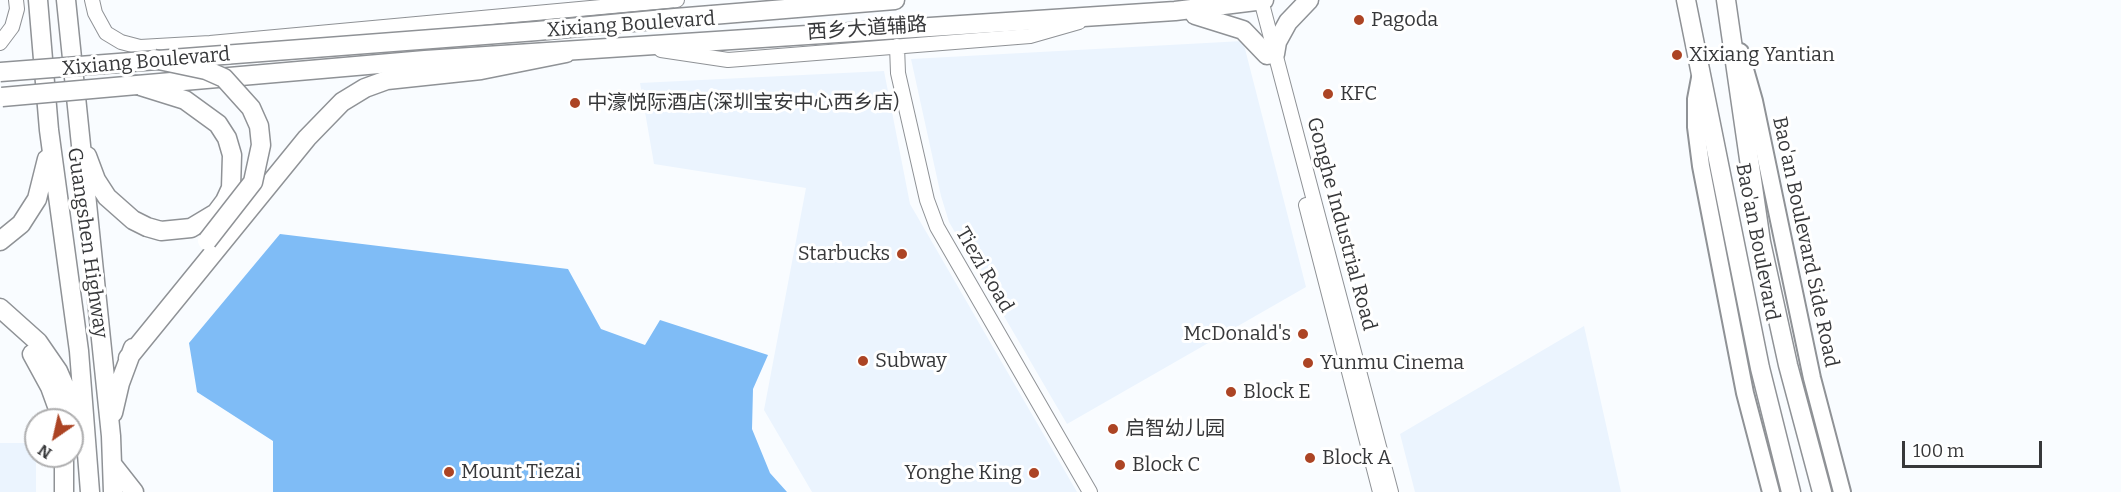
<!DOCTYPE html>
<html>
<head>
<meta charset="utf-8">
<style>
	body { margin:0 }
	#map { position:relative; width:2121px; height:492px; overflow:hidden; background:#f9fcff; font-family:Bitter,serif }
	canvas { display:block }
	.north { position:absolute; left:24px; top:408px; width:60px; height:60px; box-sizing:border-box; background:#fff; border:2px solid #afafb0; border-radius:50%; rotate:214deg; font-size:16px; font-weight:700; line-height:24px; text-align:center; color:#37383a }
	.north::after { content:''; display:block; margin:auto; width:21px; height:27px; background:#ac4424; clip-path:polygon(50% 0,100% 100%,50% 72%,0 100%) }
	.scale { position:absolute; left:1902px; top:441px; width:140px; height:27px; box-sizing:border-box; border:3px solid #37383a; border-top:0; padding-left:8px; font-size:18px; line-height:21px; white-space:nowrap; color:#37383a; -webkit-text-stroke:4px #fff; paint-order:stroke }
</style>
</head>
<body>
<div id="map">
<canvas width="2121" height="492"></canvas>
<div class="north">N</div>
<div class="scale">100 m</div>
</div>
<script>
const ctx = document.querySelector('canvas').getContext('2d');
ctx.lineJoin = 'round';
function fill(path, color) { ctx.fillStyle = color; ctx.fill(path, 'evenodd'); }
const toPath = rows => new Path2D(rows.map(r => 'M' + r).join(''));
function stroke(path, color, width, dash) { ctx.strokeStyle = color; ctx.lineWidth = width; ctx.lineCap = dash ? 'butt' : 'round'; ctx.setLineDash(dash || []); ctx.stroke(path); }
function write(font, color, halo, rows, align = 'center') {
  ctx.font = font + ' Bitter,"Noto Sans SC",serif'; ctx.lineWidth = 6; ctx.setLineDash([]); ctx.textBaseline = 'middle'; ctx.strokeStyle = halo; ctx.fillStyle = color; for (const [text, x, y, turn = 0] of rows) {
    ctx.save(); ctx.translate(x, y); ctx.rotate((+turn || 0) * Math.PI / 180); ctx.textAlign = isNaN(turn) ? turn : align; if (halo) ctx.strokeText(text, 0, 0); ctx.fillText(text, 0, 0); ctx.restore();
  }
}
fill(toPath([
	[1243,41,1306,287,1067,424,949,222,941,196,911,59],
	[884,71,910,204,1077,492,812,492,764,410,806,188,654,164,640,83],
	[1584,326,1621,492,1415,492,1400,434],
	[0,443,36,443,36,492,0,492]
]), '#ebf4fe');
fill(toPath([
	[280,234,568,269,601,329,645,345,660,320,768,355,753,389,752,429,770,473,787,492,273,492,273,441,197,392,189,343]
]), '#7fbcf6');
const tertiary = toPath([
	[92,0,95,13,106,33,121,42,140,47,210,43,677,0],
	[1261,0,1391,492],
	[0,43,12,27,17,9,16,0],
	[897,46,898,73,927,200,937,227,1090,492],
	[661,50,728,60,1030,36,1079,22],
	[1306,205,1380,492]
]);
const secondary = toPath([
	[1740,52,1754,101,1812,378,1842,492],
	[1700,78,1696,99,1696,127,1701,166,1745,393,1771,492]
]);
const primary = toPath([
	[1686,0,1760,368,1791,492],
	[1726,0,1761,242,1788,365,1822,492],
	[1195,15,1243,30,1267,55],
	[675,18,895,0],
	[1275,54,1277,42,1288,22,1309,0],
	[137,85,425,60,1175,11,1264,0]
]);
const trunk = toPath([
	[38,0,49,130,79,351,90,492],
	[66,0,111,436,113,492],
	[87,156,96,180,107,197,133,220,147,227,161,231,191,228,216,213,225,201,231,188,232,155,227,138,218,124,185,100,137,85],
	[0,241,21,224,37,199,47,159],
	[0,308,38,342,58,371,78,417],
	[32,354,50,387,62,420],
	[128,358,307,138,342,102,365,88,387,80,481,70,566,53],
	[113,413,120,383,133,348],
	[112,464,134,492],
	[64,492,64,456]
]);
stroke(tertiary, '#8f9296', 16);
stroke(secondary, '#8f9296', 20);
stroke(primary, '#8f9296', 21);
stroke(trunk, '#8f9296', 21);
stroke(tertiary, '#fff', 14);
stroke(secondary, '#fff', 16);
stroke(primary, '#fff', 18);
stroke(trunk, '#fff', 18);
const primaryBridge = toPath([
	[0,72,537,31,675,18],
	[2,97,137,85]
]);
const trunkBridge = toPath([
	[154,59,206,70,224,78,251,108,259,126,261,145,253,182,207,241]
]);
stroke(primaryBridge, '#8f9296', 21, []);
stroke(trunkBridge, '#8f9296', 21, []);
stroke(primaryBridge, '#fff', 18);
stroke(trunkBridge, '#fff', 18);
for (const [x, y, r, color] of [
	[1359,20,6,"#ac4424"],
	[1677,55,6,"#ac4424"],
	[1328,94,6,"#ac4424"],
	[575,103,6,"#ac4424"],
	[902,254,6,"#ac4424"],
	[1303,334,6,"#ac4424"],
	[863,361,6,"#ac4424"],
	[1308,363,6,"#ac4424"],
	[1231,392,6,"#ac4424"],
	[1113,429,6,"#ac4424"],
	[1310,458,6,"#ac4424"],
	[1120,465,6,"#ac4424"],
	[449,472,6,"#ac4424"],
	[1034,473,6,"#ac4424"]
]) { const dot = new Path2D(); dot.arc(x, y, r, 0, 2 * Math.PI); ctx.fillStyle = color; ctx.fill(dot); stroke(dot, '#fff', 2); }
write('20px', '#37383a', '#fff', [
	["Pagoda",1371,20],
	["Xixiang Yantian",1689,55],
	["KFC",1340,94],
	["中濠悦际酒店(深圳宝安中心西乡店)",587,103],
	["Starbucks",890,254,"right"],
	["McDonald's",1291,334,"right"],
	["Subway",875,361],
	["Yunmu Cinema",1320,363],
	["Block E",1243,392],
	["启智幼儿园",1125,429],
	["Block A",1322,458],
	["Block C",1132,465],
	["Mount Tiezai",461,472],
	["Yonghe King",1022,473,"right"]
], 'left');
write('20px', '#37383a', '#fff', [
	["Xixiang Boulevard",631,25,-4],
	["西乡大道辅路",867,29,-4],
	["Xixiang Boulevard",146,62,-5],
	["Gonghe Industrial Road",1341,224,75],
	["Bao'an Boulevard",1757,242,79],
	["Bao'an Boulevard Side Road",1805,242,78],
	["Guangshen Highway",87,243,82],
	["Tiezi Road",984,270,60]
]);
</script>
</body>
</html>
